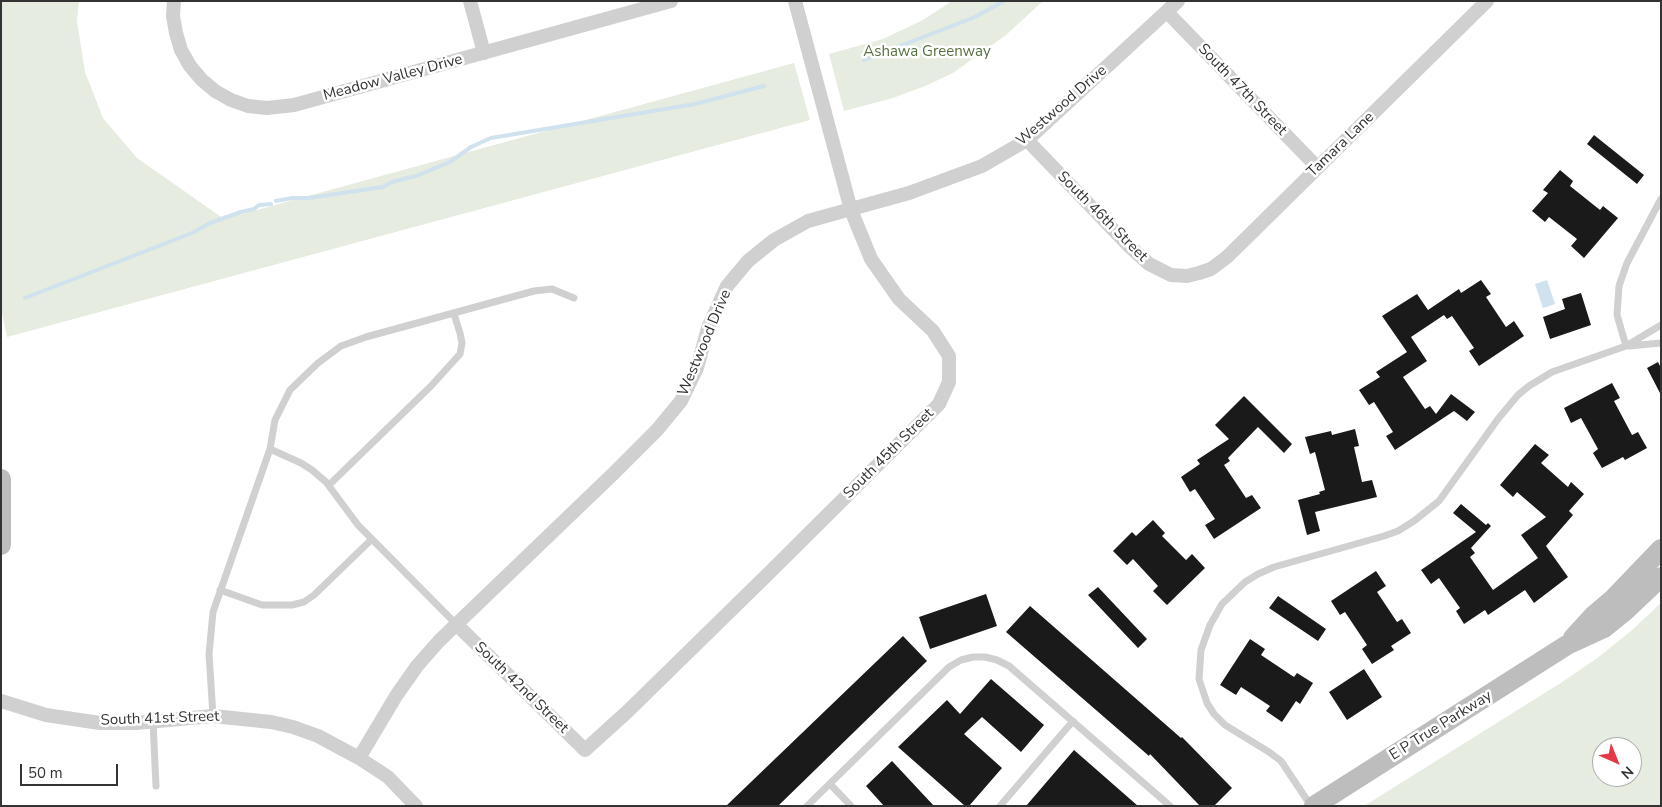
<!DOCTYPE html>
<html>
<head>
<meta charset="utf-8">
<style>
	body { margin:0 }
	#map { position:relative; width:1662px; height:807px; overflow:hidden; background:#fff; font-family:"Nunito Sans",sans-serif }
	canvas { display:block }
	.frame { position:absolute; inset:0; border:2px solid #333; pointer-events:none }
	.north { position:absolute; left:1592px; top:737px; width:50px; height:50px; box-sizing:border-box; background:#fff; border:1px solid #adadad; border-radius:50%; rotate:136deg; font-size:14px; font-weight:700; line-height:20px; text-align:center; color:#333 }
	.north::after { content:''; display:block; margin:auto; width:18px; height:22px; background:#e63946; clip-path:polygon(50% 0,100% 100%,50% 72%,0 100%) }
	.scale { position:absolute; left:20px; top:764px; width:98px; height:22px; box-sizing:border-box; border:2px solid #333; border-top:0; padding-left:6px; font-size:15px; line-height:18px; white-space:nowrap; color:#333; -webkit-text-stroke:4px #fff; paint-order:stroke }
</style>
</head>
<body>
<div id="map">
<canvas width="1662" height="807"></canvas>
<div class="frame"></div>
<div class="north">N</div>
<div class="scale">50 m</div>
</div>
<script>
const ctx = document.querySelector('canvas').getContext('2d');
ctx.lineJoin = 'round';
function fill(path, color) { ctx.fillStyle = color; ctx.fill(path, 'evenodd'); }
const toPath = rows => new Path2D(rows.map(r => 'M' + r).join(''));
function stroke(path, color, width, dash) { ctx.strokeStyle = color; ctx.lineWidth = width; ctx.lineCap = dash ? 'butt' : 'round'; ctx.setLineDash(dash || []); ctx.stroke(path); }
function write(font, color, halo, rows, align = 'center') {
  ctx.font = font + ' "Nunito Sans",sans-serif'; ctx.lineWidth = 5; ctx.setLineDash([]); ctx.textBaseline = 'middle'; ctx.strokeStyle = halo; ctx.fillStyle = color; for (const [text, x, y, turn = 0] of rows) {
    ctx.save(); ctx.translate(x, y); ctx.rotate((+turn || 0) * Math.PI / 180); ctx.textAlign = isNaN(turn) ? turn : align; if (halo) ctx.strokeText(text, 0, 0); ctx.fillText(text, 0, 0); ctx.restore();
  }
}
fill(toPath([
	[1,1,79,1,77,21,85,72,103,118,137,158,224,219,794,63,810,120,7,337,1,308],
	[952,1,1043,1,1006,35,953,73,925,86,893,98,844,111,829,54,883,39,923,20],
	[1661,603,1661,806,1364,806,1559,684,1596,659,1631,631],
	[1602,747,1632,747,1632,777,1602,777]
]), '#e6ecdf');
fill(toPath([
	[1547,280,1555,304,1543,308,1535,284]
]), '#cfe2ee');
stroke(toPath([
	[864,60,975,17,1004,1],
	[276,201,292,198,309,198,383,187,392,182,416,176,450,162,471,147,491,138,695,104,764,86],
	[25,298,192,233,210,223,241,212,254,209,259,205,271,204]
]), '#cfe2ee', 4);
fill(toPath([
	[1594,135,1644,175,1637,184,1587,144],
	[1560,170,1573,181,1570,186,1600,210,1603,206,1618,218,1584,258,1571,246,1577,239,1549,217,1545,222,1532,211,1548,193,1543,190],
	[1481,280,1491,294,1486,297,1506,327,1514,321,1524,336,1479,366,1469,351,1474,348,1452,316,1447,319,1444,315,1411,337,1427,361,1403,377,1425,409,1430,406,1436,414,1451,394,1475,412,1467,421,1454,411,1395,450,1386,436,1393,432,1374,402,1369,405,1359,390,1380,377,1376,372,1407,352,1382,316,1417,294,1428,310,1459,289,1461,293],
	[1581,293,1591,325,1550,339,1543,317,1565,309,1562,299],
	[1658,362,1661,368,1661,395,1647,368],
	[1612,383,1620,398,1614,401,1632,435,1638,432,1647,448,1625,460,1623,457,1602,468,1593,453,1598,449,1581,418,1571,423,1564,408],
	[1244,396,1292,444,1284,453,1258,427,1228,458,1230,461,1224,465,1246,498,1252,495,1261,508,1214,539,1205,525,1215,519,1195,489,1190,492,1181,477,1200,464,1197,460,1229,439,1215,425],
	[1355,429,1359,446,1354,447,1362,482,1372,480,1377,497,1315,512,1320,531,1307,535,1298,500,1320,494,1319,492,1325,490,1315,452,1310,454,1305,437,1331,431,1332,435],
	[1535,444,1549,455,1541,463,1568,487,1571,482,1584,494,1569,511,1573,515,1546,546,1568,577,1534,603,1525,590,1488,615,1485,610,1464,624,1456,611,1460,608,1439,578,1431,584,1421,570,1476,532,1453,513,1461,504,1486,525,1488,523,1491,526,1471,548,1475,553,1470,557,1493,590,1538,558,1521,535,1546,517,1517,492,1513,497,1500,485],
	[1153,520,1165,533,1162,536,1186,560,1192,554,1205,568,1167,605,1153,591,1158,586,1133,559,1127,565,1113,551,1132,532,1136,536],
	[1376,571,1386,586,1377,592,1397,622,1402,619,1411,633,1391,646,1394,650,1372,664,1362,649,1367,645,1345,612,1340,615,1331,601],
	[1098,587,1147,639,1138,648,1088,595],
	[986,594,997,626,930,649,919,617],
	[1278,596,1326,629,1318,641,1269,608],
	[1030,606,1181,738,1182,737,1232,788,1214,806,1200,806,1150,754,1149,756,1006,632],
	[903,636,927,661,778,806,726,806],
	[1250,639,1265,649,1261,655,1294,677,1297,673,1313,683,1300,704,1296,701,1282,722,1266,711,1270,706,1241,687,1236,695,1220,685],
	[1364,669,1382,697,1347,720,1329,692],
	[991,679,1044,725,1021,752,982,717,964,734,1002,768,969,806,965,806,898,747,947,700,960,714],
	[1074,750,1138,806,1026,806],
	[892,761,934,806,884,806,866,786]
]), '#1a1a1a');
stroke(toPath([
	[1626,346,1617,315,1619,286,1627,263,1661,199],
	[1629,346,1661,343],
	[270,449,301,463,312,470,326,482,358,525,457,625],
	[329,485,431,386,460,354,462,343,460,333,454,314],
	[220,590,262,605,292,605,304,602,314,595,372,539],
	[213,716,209,654,213,612,270,449,275,420,290,390,318,363,341,346,366,337,534,291,552,289,574,298],
	[153,721,156,786],
	[830,784,851,806],
	[807,806,949,667,961,660,973,657,985,657,997,660,1009,666,1170,806],
	[1000,806,1073,721],
	[1311,806,1281,761,1269,752,1225,725,1214,714,1207,703,1199,679,1201,650,1210,625,1222,604,1245,582,1258,574,1274,567,1384,536,1398,531,1414,521,1439,501,1498,419,1518,395,1529,386,1552,372,1626,346,1661,325]
]), '#d0d0d0', 7);
stroke(toPath([
	[174,1,173,16,176,33,181,50,190,66,202,80,215,91,231,100,248,106,267,108,294,105,671,1],
	[470,1,484,53],
	[1167,12,1317,167],
	[1027,140,1128,245,1149,264,1171,275,1187,276,1199,273,1211,269,1227,257,1487,1],
	[457,625,585,750,627,712,769,573,939,404,949,382,949,356,933,331,899,299,871,259,851,210,795,1],
	[1,701,46,715,100,723,136,723,213,716,271,722,293,727,318,736,359,758,388,777,416,806],
	[359,758,396,696,417,666,439,641,614,473,657,430,681,401,697,368,708,328,727,286,748,261,774,240,808,221,909,193,982,166,1027,140,1178,1]
]), '#d0d0d0', 14);
stroke(toPath([
	[1,479,1,545],
	[1573,638,1594,615,1614,598,1661,549],
	[1314,806,1567,645,1604,628,1625,611,1661,577]
]), '#bdbdbd', 20);
write('15px', '#56703f', '#fff', [
	["Ashawa Greenway",927,52]
]);
write('15px', '#333', '#fff', [
	["Meadow Valley Drive",393,78,-15],
	["South 47th Street",1242,90,46],
	["Westwood Drive",1062,106,-41],
	["Tamara Lane",1341,145,-44],
	["South 46th Street",1102,217,45],
	["Westwood Drive",705,343,-67],
	["South 45th Street",889,454,-45],
	["South 42nd Street",521,688,44],
	["South 41st Street",160,719,-2],
	["E P True Parkway",1441,726,-32]
]);
</script>
</body>
</html>
